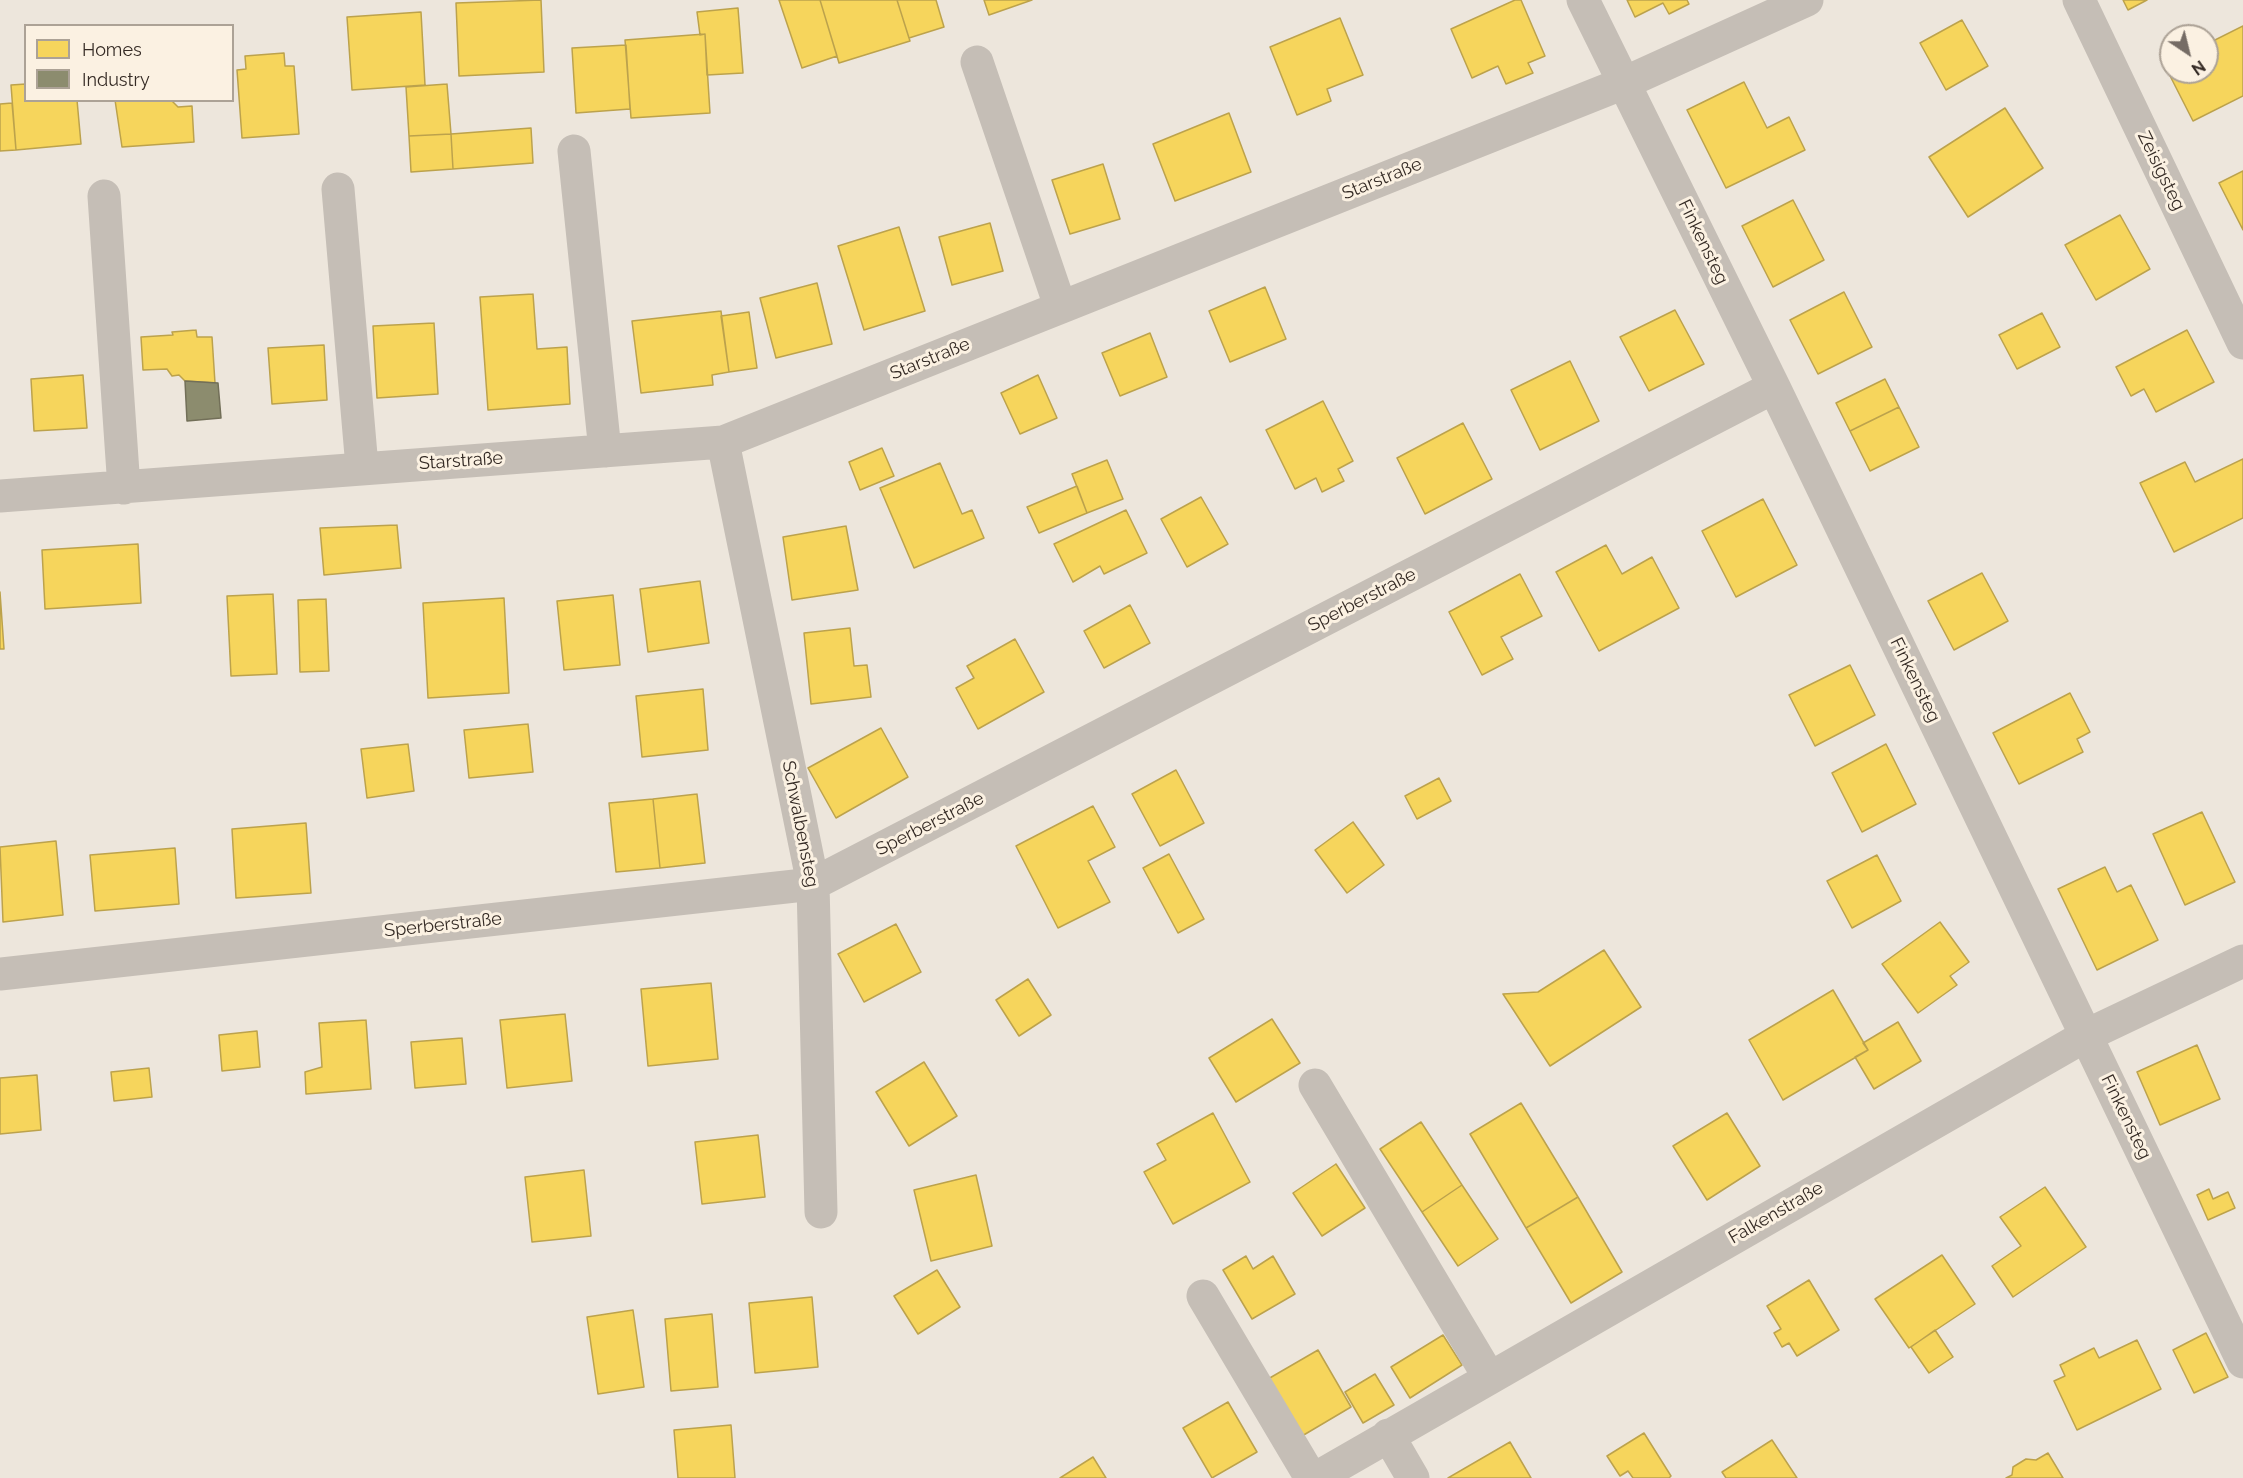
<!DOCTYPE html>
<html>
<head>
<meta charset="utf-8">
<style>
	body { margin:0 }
	#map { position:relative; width:2243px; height:1478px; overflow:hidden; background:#ede6dc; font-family:Raleway,sans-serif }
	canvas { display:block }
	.legend { position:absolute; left:24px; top:24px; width:210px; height:78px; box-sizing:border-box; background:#fbf1e2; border:2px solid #aca296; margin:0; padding:8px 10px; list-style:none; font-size:18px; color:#352b25 }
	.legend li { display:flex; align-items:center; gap:12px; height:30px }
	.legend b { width:30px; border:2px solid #aca296 }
	.north { position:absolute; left:2159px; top:24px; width:60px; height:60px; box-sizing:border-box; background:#fbf1e2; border:2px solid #aca296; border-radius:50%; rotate:145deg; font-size:16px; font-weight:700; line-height:24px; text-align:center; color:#352b25 }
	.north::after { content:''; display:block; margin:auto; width:21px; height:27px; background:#756c65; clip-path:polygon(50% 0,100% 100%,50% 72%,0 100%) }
</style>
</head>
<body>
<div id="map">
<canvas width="2243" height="1478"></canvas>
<ul class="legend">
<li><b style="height:16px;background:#f6d55c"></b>Homes</li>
<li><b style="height:16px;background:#8c8c6e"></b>Industry</li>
</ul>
<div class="north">N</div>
</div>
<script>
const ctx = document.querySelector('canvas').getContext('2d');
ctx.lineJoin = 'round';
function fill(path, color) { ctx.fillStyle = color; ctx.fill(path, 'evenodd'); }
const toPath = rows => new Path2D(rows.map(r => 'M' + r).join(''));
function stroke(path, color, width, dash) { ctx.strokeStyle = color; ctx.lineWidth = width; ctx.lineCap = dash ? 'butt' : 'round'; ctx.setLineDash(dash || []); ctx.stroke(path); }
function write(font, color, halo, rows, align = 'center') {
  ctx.font = font + ' Raleway,sans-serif'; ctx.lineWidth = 6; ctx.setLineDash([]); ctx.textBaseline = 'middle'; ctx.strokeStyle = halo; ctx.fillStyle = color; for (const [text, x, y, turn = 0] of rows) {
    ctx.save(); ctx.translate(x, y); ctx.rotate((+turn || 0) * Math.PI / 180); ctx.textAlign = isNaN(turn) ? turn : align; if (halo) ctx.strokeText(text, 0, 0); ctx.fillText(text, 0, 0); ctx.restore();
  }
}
const homes = toPath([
	[541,0,544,72,459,76,456,3,541,0],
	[779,0,820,0,837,56,802,68,779,0],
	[820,0,897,0,910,41,839,63,820,0],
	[897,0,936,0,944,27,909,38,897,0],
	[984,0,1032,0,989,15,984,0],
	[1515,0,1521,0,1545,56,1528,63,1533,73,1506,84,1498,66,1472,78,1451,29,1515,0],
	[1627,0,1687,0,1689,4,1669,14,1663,3,1635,17,1627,0],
	[2123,0,2147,0,2128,10,2123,0],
	[738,8,743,73,707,75,705,34,700,35,697,12,738,8],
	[421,12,425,85,352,90,347,17,421,12],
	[1340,18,1363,75,1327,89,1331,101,1297,115,1270,47,1340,18],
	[1962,20,1988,66,1946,90,1920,43,1962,20],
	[2243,26,2243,96,2193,121,2165,66,2171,63,2171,72,2207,72,2207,44,2243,26],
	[705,34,710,113,631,118,625,40,705,34],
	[626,45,630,109,576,113,572,48,626,45],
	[284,53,285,66,294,66,299,134,242,138,237,70,246,69,245,56,284,53],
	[1744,82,1767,128,1789,117,1805,150,1726,188,1687,110,1744,82],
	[26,84,26,100,77,100,81,144,16,150,11,85,26,84],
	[447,84,451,134,409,136,406,87,447,84],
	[115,100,171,100,178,107,192,106,194,142,122,147,115,100],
	[12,103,16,150,0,151,0,104,12,103],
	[2005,108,2043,168,1968,217,1929,157,2005,108],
	[1229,113,1251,172,1175,201,1153,144,1229,113],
	[531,128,533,163,453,169,451,134,531,128],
	[451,134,453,169,411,172,409,136,451,134],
	[1103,164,1120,219,1070,234,1052,180,1103,164],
	[2243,171,2243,230,2219,183,2243,171],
	[1793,200,1824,260,1773,287,1742,226,1793,200],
	[2120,215,2150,269,2096,300,2065,245,2120,215],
	[990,223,1003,271,952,285,939,237,990,223],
	[899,227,925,311,864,330,838,246,899,227],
	[817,283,832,344,776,358,760,298,817,283],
	[1265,287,1286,339,1230,362,1209,311,1265,287],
	[1844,292,1872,347,1818,374,1790,320,1844,292],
	[533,294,537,349,567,347,570,404,488,410,480,297,533,294],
	[1675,310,1704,364,1649,391,1620,337,1675,310],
	[721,311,729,372,712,375,713,385,641,393,632,321,721,311],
	[749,312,757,368,729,372,721,316,749,312],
	[2042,313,2060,347,2017,369,1999,335,2042,313],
	[434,323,438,394,377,398,373,326,434,323],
	[196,330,197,337,212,337,215,383,185,381,179,375,172,376,167,369,143,370,141,337,173,335,172,332,196,330],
	[2187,330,2214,382,2156,412,2144,389,2131,396,2116,367,2187,330],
	[1150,333,1167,377,1120,396,1102,353,1150,333],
	[324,345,327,400,272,404,268,348,324,345],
	[1570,361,1599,421,1540,450,1511,390,1570,361],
	[83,375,87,428,34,431,31,379,83,375],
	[1038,375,1057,418,1020,434,1001,393,1038,375],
	[1885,379,1899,407,1850,431,1836,403,1885,379],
	[1323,401,1353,461,1338,469,1344,481,1322,492,1316,478,1295,489,1266,430,1323,401],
	[1899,407,1919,447,1870,471,1850,431,1899,407],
	[1463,423,1492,479,1425,514,1397,458,1463,423],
	[882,448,894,476,860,490,849,462,882,448],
	[2243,459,2243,518,2174,552,2140,483,2185,462,2195,482,2243,459],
	[1107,460,1123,499,1087,513,1072,474,1107,460],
	[940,463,962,514,972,510,984,538,914,568,880,488,940,463],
	[1077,486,1087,513,1039,533,1027,507,1077,486],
	[1201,497,1228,544,1187,567,1161,519,1201,497],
	[1763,499,1797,565,1736,597,1702,531,1763,499],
	[1126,510,1147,553,1104,574,1100,566,1073,582,1054,544,1126,510],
	[397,525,401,568,324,575,320,528,397,525],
	[846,526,858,590,792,600,783,537,846,526],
	[138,544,141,603,45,609,42,550,138,544],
	[1606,545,1622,574,1652,557,1679,608,1599,651,1556,572,1606,545],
	[1982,573,2008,621,1954,650,1928,601,1982,573],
	[1520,574,1542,616,1501,637,1513,659,1482,675,1449,612,1520,574],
	[700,581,709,643,648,652,640,589,700,581],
	[0,592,4,649,0,649,0,592],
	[273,594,277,674,231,676,227,596,273,594],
	[613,595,620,665,564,670,557,601,613,595],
	[504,598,509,693,428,698,423,603,504,598],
	[326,599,329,671,300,672,298,600,326,599],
	[1130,605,1150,643,1104,668,1084,631,1130,605],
	[850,628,854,666,867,665,871,697,811,704,804,633,850,628],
	[1015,639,1044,692,978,729,956,688,974,678,967,666,1015,639],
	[1850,665,1875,715,1815,746,1789,695,1850,665],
	[703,689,708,750,642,757,636,696,703,689],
	[2070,693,2090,732,2077,739,2083,752,2019,784,1993,733,2070,693],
	[528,724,533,772,469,778,464,730,528,724],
	[881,728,908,777,836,818,808,768,881,728],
	[408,744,414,791,367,798,361,749,408,744],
	[1886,744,1916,804,1862,832,1832,773,1886,744],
	[1176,770,1204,823,1160,846,1132,794,1176,770],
	[1439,778,1451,801,1417,819,1405,796,1439,778],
	[697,794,705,863,660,868,653,799,697,794],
	[653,799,660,868,616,872,609,803,653,799],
	[1093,806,1115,847,1088,861,1110,902,1058,928,1016,846,1093,806],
	[2202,812,2235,882,2185,905,2153,834,2202,812],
	[1353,822,1384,865,1347,893,1315,850,1353,822],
	[306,823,311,893,236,898,232,829,306,823],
	[56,841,63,915,3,922,0,847,56,841],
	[175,848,179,904,95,911,90,855,175,848],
	[1169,854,1204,919,1178,933,1143,868,1169,854],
	[1877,855,1901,901,1852,928,1827,881,1877,855],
	[2105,867,2117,892,2131,885,2158,940,2097,970,2058,889,2105,867],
	[1940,922,1969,962,1950,976,1957,985,1918,1013,1882,964,1940,922],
	[896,924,921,972,864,1002,838,954,896,924],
	[1604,950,1641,1007,1550,1066,1503,994,1538,992,1604,950],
	[1028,979,1051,1015,1019,1036,996,1000,1028,979],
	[711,983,718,1059,648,1066,641,989,711,983],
	[1833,990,1868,1050,1783,1100,1749,1040,1833,990],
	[565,1014,572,1081,507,1088,500,1020,565,1014],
	[1272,1019,1300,1063,1236,1102,1209,1058,1272,1019],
	[366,1020,371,1089,306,1094,305,1072,322,1067,319,1023,366,1020],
	[1898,1022,1921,1061,1874,1089,1855,1057,1868,1050,1863,1043,1898,1022],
	[257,1031,260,1067,222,1071,219,1035,257,1031],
	[462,1038,466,1084,415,1088,411,1042,462,1038],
	[2197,1045,2220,1099,2160,1125,2137,1072,2197,1045],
	[924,1062,957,1116,909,1146,876,1092,924,1062],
	[149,1068,152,1097,114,1101,111,1072,149,1068],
	[37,1075,41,1130,0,1134,0,1078,37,1075],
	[1521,1103,1578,1197,1526,1228,1470,1134,1521,1103],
	[1213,1113,1250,1182,1173,1224,1144,1172,1166,1160,1157,1144,1213,1113],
	[1727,1113,1760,1166,1707,1200,1673,1146,1727,1113],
	[1421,1122,1462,1185,1422,1212,1380,1149,1421,1122],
	[758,1135,765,1197,702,1204,695,1142,758,1135],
	[1336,1164,1365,1208,1322,1236,1293,1193,1336,1164],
	[584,1170,591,1236,532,1242,525,1177,584,1170],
	[976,1175,992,1246,931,1261,914,1190,976,1175],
	[1462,1185,1498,1239,1458,1266,1422,1212,1462,1185],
	[2045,1187,2086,1247,2013,1297,1992,1266,2021,1246,2000,1217,2045,1187],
	[2209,1189,2213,1199,2228,1192,2235,1208,2208,1220,2197,1195,2209,1189],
	[1578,1197,1622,1272,1571,1303,1526,1228,1578,1197],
	[1942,1255,1975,1304,1909,1348,1875,1299,1942,1255],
	[1246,1256,1253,1269,1273,1256,1295,1294,1252,1319,1223,1270,1246,1256],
	[937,1270,960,1307,918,1334,894,1296,937,1270],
	[1809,1280,1839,1330,1797,1356,1789,1343,1782,1347,1774,1333,1781,1329,1767,1306,1809,1280],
	[812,1297,818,1367,755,1373,749,1303,812,1297],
	[633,1310,644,1387,598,1394,587,1317,633,1310],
	[712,1314,718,1387,671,1391,665,1319,712,1314],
	[1935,1330,1953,1357,1929,1373,1911,1347,1935,1330],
	[2206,1333,2228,1377,2194,1393,2173,1350,2206,1333],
	[1443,1335,1462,1365,1410,1398,1391,1367,1443,1335],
	[2137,1340,2161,1389,2077,1430,2054,1381,2065,1376,2060,1365,2094,1348,2099,1358,2137,1340],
	[1318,1350,1351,1407,1302,1436,1268,1379,1318,1350],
	[1375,1374,1394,1405,1363,1423,1345,1392,1375,1374],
	[1228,1402,1257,1452,1212,1478,1183,1428,1228,1402],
	[731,1425,735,1478,678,1478,674,1430,731,1425],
	[1644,1433,1671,1476,1669,1478,1633,1478,1628,1471,1620,1476,1607,1456,1644,1433],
	[1772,1440,1797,1478,1726,1478,1722,1472,1772,1440],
	[1510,1442,1531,1478,1448,1478,1510,1442],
	[2048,1453,2063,1478,2006,1478,2012,1475,2013,1467,2026,1459,2036,1460,2048,1453],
	[1093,1457,1106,1478,1060,1478,1093,1457]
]);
fill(homes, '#f6d55c');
stroke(homes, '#bca24c', 1.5);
const industry = toPath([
	[185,381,218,383,221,418,187,421,185,381]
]);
fill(industry, '#8c8c6e');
stroke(industry, '#726f58', 1.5);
stroke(toPath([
	[1583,0,1774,387,2243,1362],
	[2079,0,2243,343],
	[977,62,1060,306],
	[574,151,605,451],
	[338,189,362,467],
	[104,196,124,488],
	[723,442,813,884,821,1212],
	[0,496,723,442,1624,83,1807,0],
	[0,974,813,884,1774,387],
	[1315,1085,1489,1377],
	[1203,1296,1311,1478],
	[1388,1435,1413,1478],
	[1316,1478,2087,1035,2243,961]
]), '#c5beb6', 33);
write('18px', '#352b25', '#fbf1e2', [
	["Zeisigsteg",2161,171,64],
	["Starstraße",1382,179,-22],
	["Finkensteg",1703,242,64],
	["Starstraße",930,359,-22],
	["Starstraße",461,461,-4],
	["Sperberstraße",1362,600,-27],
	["Finkensteg",1915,680,64],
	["Schwalbensteg",800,824,79],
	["Sperberstraße",930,824,-27],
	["Sperberstraße",443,925,-6],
	["Finkensteg",2126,1117,64],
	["Falkenstraße",1776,1213,-30]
]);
</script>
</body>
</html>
